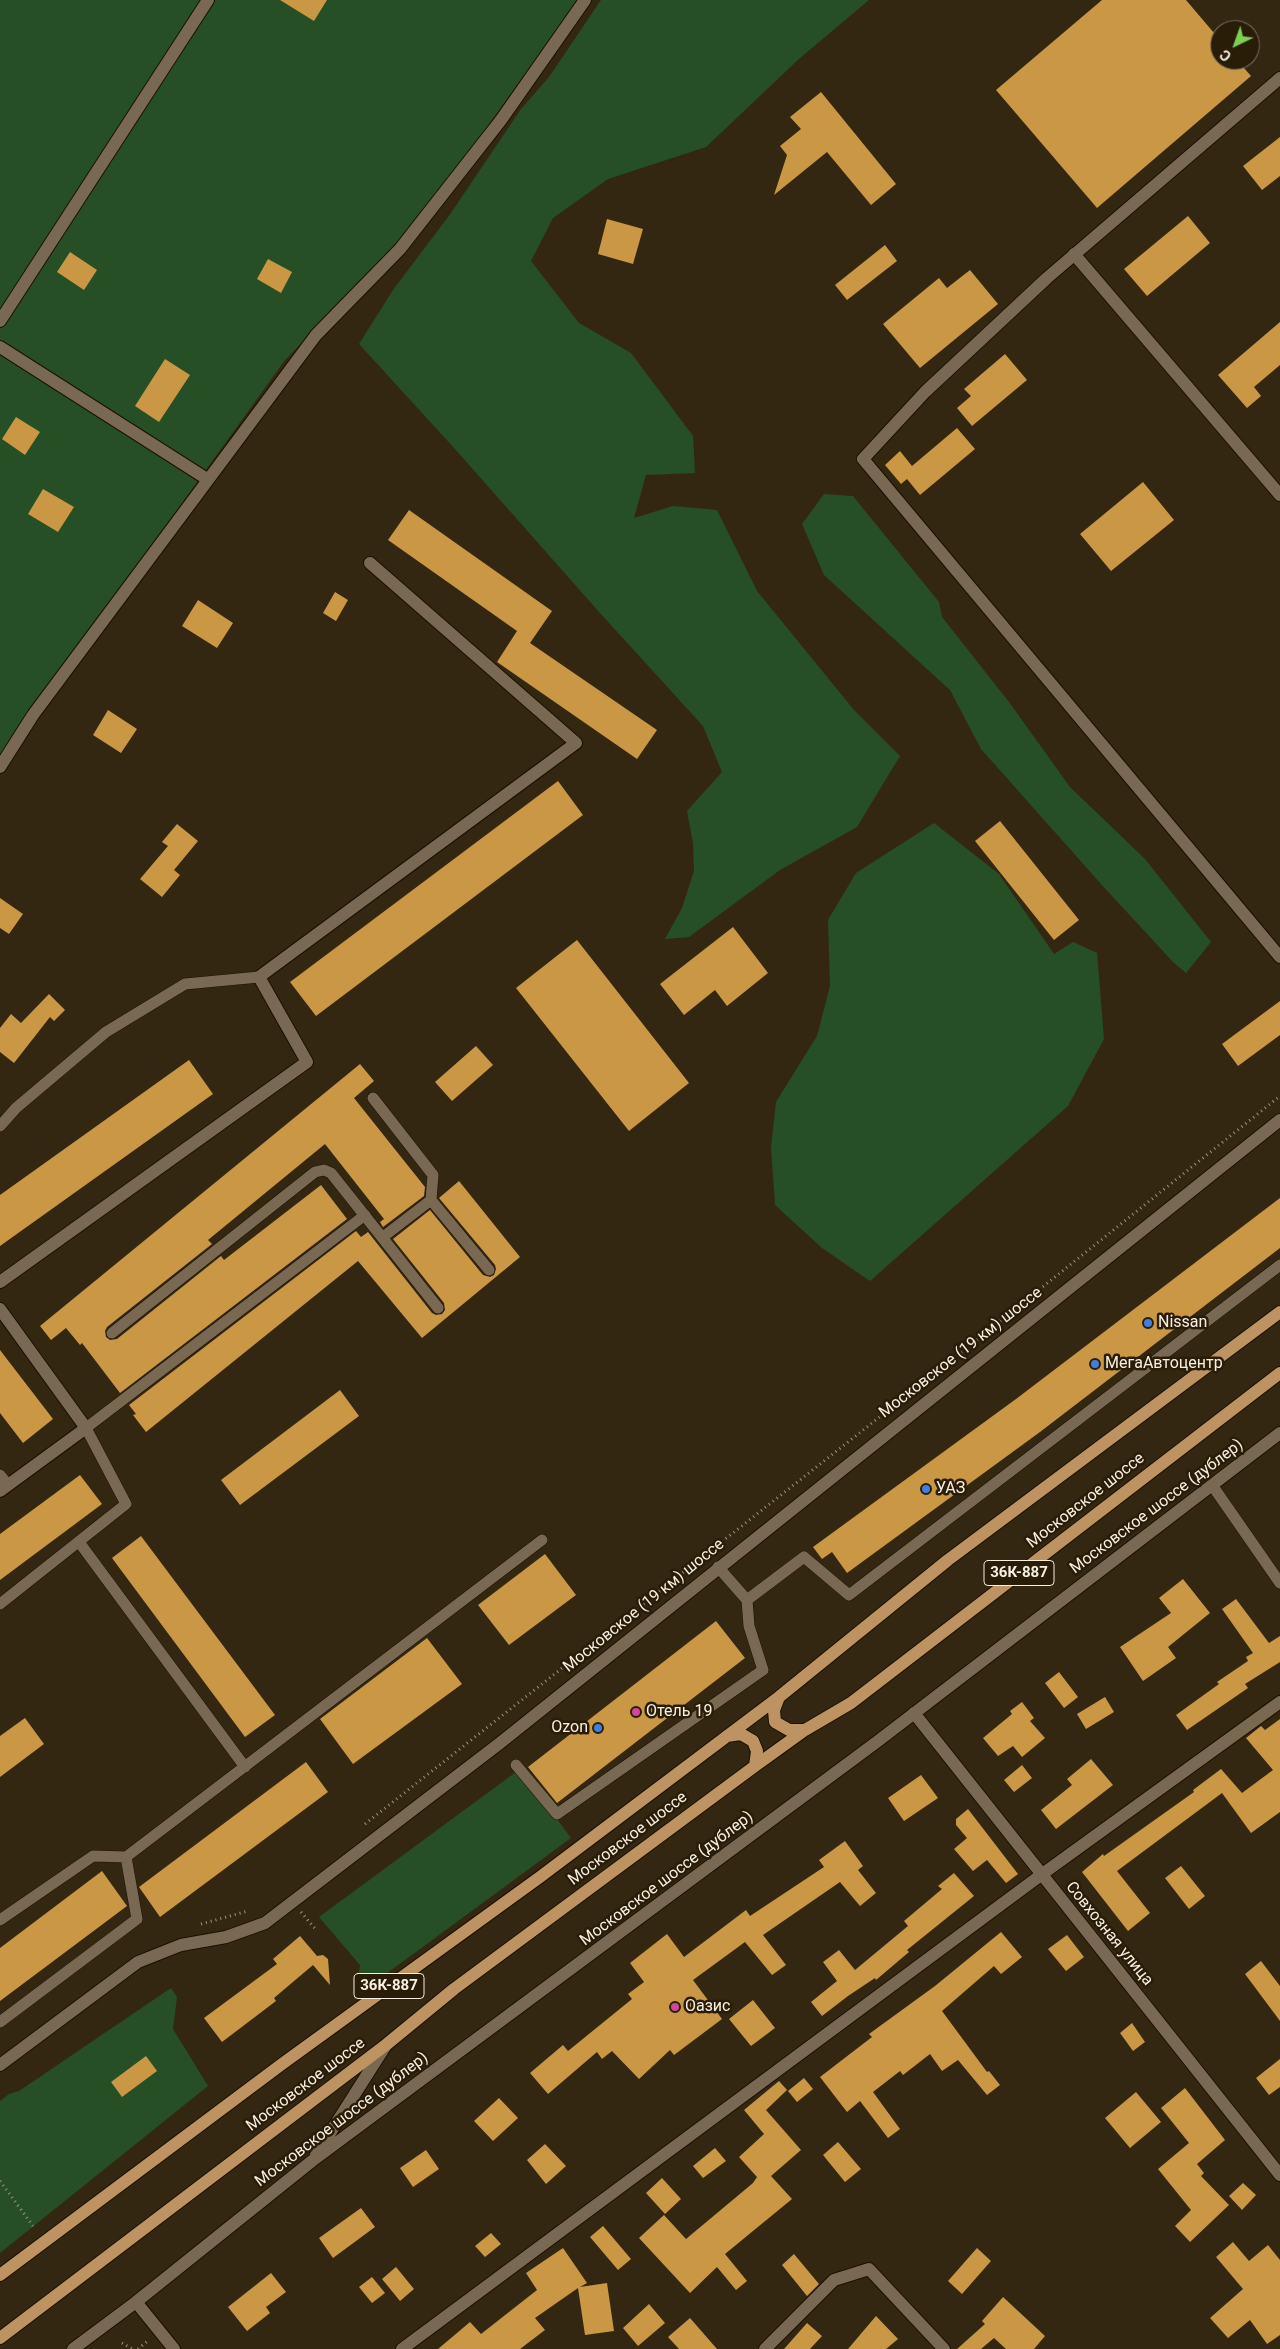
<!DOCTYPE html>
<html>
<head>
<meta charset="utf-8">
<style>
	body { margin:0 }
	#map { position:relative; width:1280px; height:2349px; overflow:hidden; background:#342712; font-family:Roboto,sans-serif }
	canvas { display:block }
	.north { position:absolute; left:1210px; top:20px; width:50px; height:50px; box-sizing:border-box; background:#2a1d08; border:1px solid #7c7160; border-radius:50%; rotate:222deg; font-size:14px; font-weight:700; line-height:20px; text-align:center; color:#f8efe3 }
	.north::after { content:''; display:block; margin:auto; width:18px; height:22px; background:#7cd155; clip-path:polygon(50% 0,100% 100%,50% 72%,0 100%) }
</style>
</head>
<body>
<div id="map">
<canvas width="1280" height="2349"></canvas>
<div class="north">С</div>
</div>
<script>
const ctx = document.querySelector('canvas').getContext('2d');
ctx.lineJoin = 'round';
function fill(path, color) { ctx.fillStyle = color; ctx.fill(path, 'evenodd'); }
const toPath = rows => new Path2D(rows.map(r => 'M' + r).join(''));
function stroke(path, color, width, dash) { ctx.strokeStyle = color; ctx.lineWidth = width; ctx.lineCap = dash ? 'butt' : 'round'; ctx.setLineDash(dash || []); ctx.stroke(path); }
function write(font, color, halo, rows, align = 'center') {
  ctx.font = font + ' Roboto,sans-serif'; ctx.lineWidth = 5; ctx.setLineDash([]); ctx.textBaseline = 'middle'; ctx.strokeStyle = halo; ctx.fillStyle = color; for (const [text, x, y, turn = 0] of rows) {
    ctx.save(); ctx.translate(x, y); ctx.rotate((+turn || 0) * Math.PI / 180); ctx.textAlign = isNaN(turn) ? turn : align; if (halo) ctx.strokeText(text, 0, 0); ctx.fillText(text, 0, 0); ctx.restore();
  }
}
fill(toPath([
	[0,0,578,0,471,149,380,263,285,360,0,756],
	[601,0,869,0,800,58,706,147,608,179,553,218,531,261,579,323,631,353,693,436,695,473,646,475,634,518,673,506,717,510,757,591,854,710,900,756,857,827,780,870,689,937,665,939,682,908,694,871,693,843,687,811,722,772,703,726,600,613,455,449,359,344,393,290,451,213,521,109,549,77],
	[824,494,853,496,939,602,942,617,1009,702,1070,787,1145,859,1211,942,1186,973,1173,962,1101,884,981,749,950,690,824,575,802,524],
	[934,823,999,874,1054,954,1073,942,1097,953,1104,1039,1068,1106,870,1281,822,1248,775,1205,771,1147,776,1102,817,1036,830,986,828,920,856,873],
	[520,1769,571,1838,356,1996,360,1965,319,1917],
	[171,1988,177,1997,173,2029,208,2086,0,2253,0,2101,9,2094,19,2091]
]), '#274f25');
fill(toPath([
	[280,0,327,0,314,21],
	[1102,0,1186,0,1220,40,1220,60,1237,60,1251,76,1097,208,996,90],
	[821,92,896,184,871,205,827,152,774,195,787,155,780,146,801,129,790,117],
	[1280,137,1280,176,1262,190,1243,166],
	[1188,216,1210,243,1147,296,1124,269],
	[607,219,643,229,633,264,598,254],
	[885,245,897,261,847,300,835,285],
	[70,252,97,270,84,290,57,272],
	[268,259,292,272,281,293,257,279],
	[970,270,998,304,920,368,883,324,939,278,947,288],
	[1280,322,1280,365,1254,387,1261,396,1247,408,1218,375],
	[1005,354,1027,380,972,426,957,408,971,396,964,389],
	[165,359,190,375,159,422,135,406],
	[16,417,40,432,25,455,2,439],
	[957,428,975,449,920,495,907,479,901,484,885,465,900,451,912,466],
	[1143,482,1174,520,1111,571,1080,534],
	[43,489,74,507,58,532,28,514],
	[409,510,552,611,530,643,657,730,637,759,497,662,517,631,388,540],
	[335,592,348,600,336,621,323,613],
	[198,600,233,623,217,648,182,626],
	[108,710,137,729,121,753,93,735],
	[558,781,583,815,316,1016,290,982],
	[1000,821,1079,920,1054,940,975,841],
	[177,824,198,841,174,870,180,875,162,897,140,879,168,846,162,842],
	[0,898,23,914,9,934,0,928],
	[733,927,768,973,727,1006,715,990,684,1015,660,984],
	[577,940,689,1083,629,1131,516,988],
	[49,994,65,1010,54,1021,50,1017,14,1063,0,1052,0,1028,11,1014,21,1023],
	[1280,1001,1280,1035,1238,1066,1222,1044],
	[476,1046,493,1065,452,1101,435,1082],
	[189,1060,213,1094,0,1246,0,1195],
	[360,1064,374,1081,354,1098,425,1187,424,1196,383,1227,380,1222,384,1219,325,1144,208,1240,212,1244,107,1327,105,1331,106,1337,110,1340,117,1339,221,1256,224,1260,321,1185,347,1219,120,1393,82,1343,80,1345,66,1328,51,1340,40,1326],
	[459,1181,520,1257,422,1338,358,1261,146,1432,133,1415,136,1414,129,1405,356,1231,361,1237,368,1232,432,1313,436,1315,442,1314,445,1310,444,1303,393,1239,430,1210,483,1275,490,1277,494,1275,496,1269,495,1265,439,1198],
	[1280,1198,1280,1248,1040,1432,847,1573,832,1552,822,1559,813,1547,1016,1399],
	[0,1350,53,1419,23,1443,0,1413],
	[340,1390,359,1416,240,1505,221,1480],
	[80,1475,102,1504,0,1580,0,1534],
	[141,1536,275,1715,245,1737,112,1558],
	[545,1554,576,1595,509,1645,478,1605],
	[1183,1579,1210,1613,1168,1647,1176,1658,1143,1681,1120,1647,1171,1613,1159,1598],
	[1236,1599,1269,1643,1280,1636,1280,1662,1245,1684,1248,1688,1187,1730,1176,1715,1219,1684,1217,1682,1248,1661,1246,1657,1253,1653,1222,1609],
	[716,1621,745,1658,557,1803,528,1767],
	[427,1638,462,1684,353,1764,320,1719],
	[1059,1672,1078,1697,1064,1708,1045,1683],
	[1105,1697,1114,1712,1086,1729,1077,1714],
	[1022,1702,1034,1718,1030,1721,1045,1738,1022,1757,1013,1746,998,1756,983,1738,1012,1714,1010,1711],
	[25,1718,44,1744,0,1777,0,1736],
	[1280,1719,1280,1812,1251,1833,1222,1793,1117,1871,1150,1913,1128,1931,1082,1872,1103,1854,1104,1856,1194,1792,1193,1790,1221,1769,1242,1793,1273,1770,1246,1738,1261,1726,1265,1730],
	[1091,1759,1113,1785,1056,1829,1041,1810,1072,1785,1067,1779],
	[306,1762,328,1792,160,1917,139,1887],
	[1022,1765,1032,1778,1014,1792,1004,1780],
	[921,1775,938,1798,904,1821,888,1798],
	[968,1809,1018,1874,1006,1883,987,1860,973,1871,954,1849,967,1838,956,1825,956,1819],
	[845,1841,863,1866,858,1870,876,1893,860,1906,840,1882,763,1935,786,1965,772,1975,745,1942,693,1980,722,2019,674,2055,670,2050,639,2079,612,2051,602,2059,597,2052,548,2094,530,2073,563,2045,568,2051,632,1999,628,1994,644,1982,630,1963,667,1934,684,1957,746,1910,750,1916,824,1867,819,1860],
	[1181,1866,1205,1896,1189,1909,1165,1878],
	[102,1871,127,1906,0,2001,0,1948],
	[954,1873,974,1896,907,1950,909,1952,876,1980,875,1978,848,1996,822,2016,811,2002,837,1981,823,1962,839,1950,855,1970,908,1926,904,1921,942,1889,938,1886],
	[1001,1932,1022,1957,1001,1974,994,1966,942,2011,987,2072,989,2071,1000,2085,987,2095,958,2060,942,2071,930,2054,903,2075,900,2071,873,2092,900,2129,888,2138,860,2101,847,2112,820,2077,872,2037,869,2034,935,1986],
	[1067,1935,1084,1957,1066,1971,1048,1949],
	[300,1936,317,1956,323,1955,328,1959,330,1985,313,1965,274,1998,276,2001,222,2042,204,2018,277,1964,273,1959],
	[1261,1961,1280,1986,1280,2021,1245,1974],
	[753,2000,775,2028,751,2046,729,2019],
	[1132,2023,1145,2042,1133,2051,1120,2033],
	[146,2056,157,2071,122,2097,111,2082],
	[1280,2059,1280,2087,1269,2095,1256,2078],
	[804,2078,813,2089,797,2102,788,2091],
	[779,2081,787,2090,766,2110,801,2150,771,2176,792,2199,725,2254,747,2281,736,2290,717,2267,690,2293,639,2238,664,2215,686,2239,753,2183,757,2177,739,2157,764,2134,744,2110],
	[1185,2088,1225,2140,1197,2164,1204,2173,1201,2176,1229,2205,1190,2242,1175,2226,1191,2210,1158,2169,1189,2143,1161,2108],
	[1136,2092,1161,2122,1130,2148,1105,2118],
	[499,2098,518,2118,493,2141,474,2121],
	[838,2142,861,2169,845,2182,823,2155],
	[545,2144,566,2166,546,2184,527,2160],
	[715,2148,726,2161,703,2178,693,2166],
	[426,2150,439,2169,413,2187,400,2168],
	[662,2178,681,2199,665,2214,646,2193],
	[1243,2183,1256,2195,1242,2210,1229,2196],
	[361,2208,375,2227,333,2258,319,2238],
	[603,2226,631,2259,618,2270,590,2237],
	[491,2233,501,2244,485,2257,475,2246],
	[1233,2242,1249,2261,1268,2245,1280,2260,1280,2335,1267,2344,1250,2320,1228,2338,1210,2318,1243,2289,1216,2257],
	[563,2248,587,2283,580,2287,607,2283,614,2331,585,2335,578,2288,535,2318,545,2330,520,2349,438,2349,470,2322,481,2334,537,2290,526,2273],
	[977,2248,991,2261,962,2294,948,2281],
	[794,2254,819,2284,807,2296,782,2265],
	[396,2267,414,2289,400,2301,382,2279],
	[271,2273,286,2292,266,2307,270,2313,247,2331,228,2307],
	[372,2277,385,2293,372,2303,359,2287],
	[1003,2297,1045,2336,1034,2349,1006,2349,994,2338,981,2349,957,2349,985,2324,982,2321],
	[649,2304,665,2323,638,2346,623,2328],
	[876,2316,898,2339,886,2349,848,2349],
	[690,2318,717,2349,679,2349,668,2337],
	[807,2323,822,2336,810,2349,784,2349]
]), '#ca9745');
const service = toPath([
	[373,1098,433,1175,431,1200],
	[0,1126,16,1108,106,1032,185,984,259,977],
	[383,1237,431,1200,489,1270],
	[112,1333,315,1172,324,1170,331,1173,438,1308],
	[0,1475,8,1485],
	[1212,1485,1280,1583],
	[79,1542,245,1767],
	[718,1567,747,1600],
	[0,1604,126,1504,86,1428,365,1215],
	[516,1765,557,1814,763,1670,749,1626,747,1600,804,1557,849,1595,1280,1265],
	[0,1920,93,1856,126,1857,542,1540],
	[0,2022,137,1919,126,1857]
]);
const minor = toPath([
	[1280,78,1047,278,925,392,863,459,1280,957],
	[1074,254,1280,495],
	[0,321,208,0],
	[0,347,207,479],
	[0,767,33,715,316,335,400,249,501,120,585,0],
	[0,1282,307,1062,259,977,576,743,370,563],
	[0,1309,86,1428,0,1491],
	[914,1713,1280,2175],
	[0,2065,138,1962,181,1945,226,1937,265,1923,500,1743,1280,1120],
	[316,2155,386,2045],
	[136,2302,174,2349],
	[73,2349,136,2302,312,2161,878,1741,1280,1433],
	[402,2349,1041,1875,1280,1702],
	[765,2349,834,2280,869,2269,944,2349]
]);
const primary = toPath([
	[779,1697,774,1710,775,1722,789,1730,805,1730],
	[727,1736,741,1734,753,1741,757,1751,755,1766],
	[0,2275,282,2064,540,1877,779,1697,948,1560,1280,1312],
	[0,2338,387,2044,454,1989,755,1766,805,1730,851,1703,1280,1373]
]);
stroke(service, '#1b0f00', 12);
stroke(minor, '#1b0f00', 14);
stroke(primary, '#1b0f00', 14);
stroke(toPath([
	[365,1824,958,1355,1280,1096],
	[301,1912,317,1931],
	[201,1924,248,1911],
	[0,2181,33,2226],
	[122,2343,132,2349],
	[138,2349,149,2340]
]), '#9e9483', 3, [1, 4]);
stroke(service, '#796952', 11);
stroke(minor, '#796952', 12);
stroke(primary, '#bc9361', 12);
for (const [x, y, r, color] of [
	[1148,1323,5,"#3f7fe0"],
	[1095,1364,5,"#3f7fe0"],
	[926,1489,5,"#3f7fe0"],
	[636,1712,5,"#d1479c"],
	[598,1728,5,"#3f7fe0"],
	[675,2007,5,"#d1479c"]
]) { const dot = new Path2D(); dot.arc(x, y, r, 0, 2 * Math.PI); ctx.fillStyle = color; ctx.fill(dot); stroke(dot, '#2a1d08', 2); }
for (const [x, y, w] of [
	[1019,1573,70],
	[389,1986,70]
]) { const box = new Path2D(); box.roundRect(x - w / 2, y - 12.5, w, 25, 4); ctx.fillStyle = '#2a1d08'; ctx.fill(box); stroke(box, '#f8efe3', 1); }
write('bold 15px', '#f8efe3', null, [
	["36К-887",1019,1573],
	["36К-887",389,1986]
]);
write('16px', '#f8efe3', '#2a1d08', [
	["Nissan",1158,1323],
	["МегаАвтоцентр",1105,1364],
	["УАЗ",936,1489],
	["Отель 19",646,1712],
	["Ozon",588,1728,"right"],
	["Оазис",685,2007]
], 'left');
write('16px', '#f8efe3', '#2a1d08', [
	["Московское (19 км) шоссе",961,1353,-38],
	["Московское шоссе",1086,1501,-38],
	["Московское шоссе (дублер)",1157,1507,-37],
	["Московское (19 км) шоссе",644,1606,-39],
	["Московское шоссе",628,1839,-37],
	["Московское шоссе (дублер)",667,1879,-37],
	["Совхозная улица",1109,1934,51],
	["Московское шоссе",306,2085,-37],
	["Московское шоссе (дублер)",342,2120,-37]
]);
</script>
</body>
</html>
